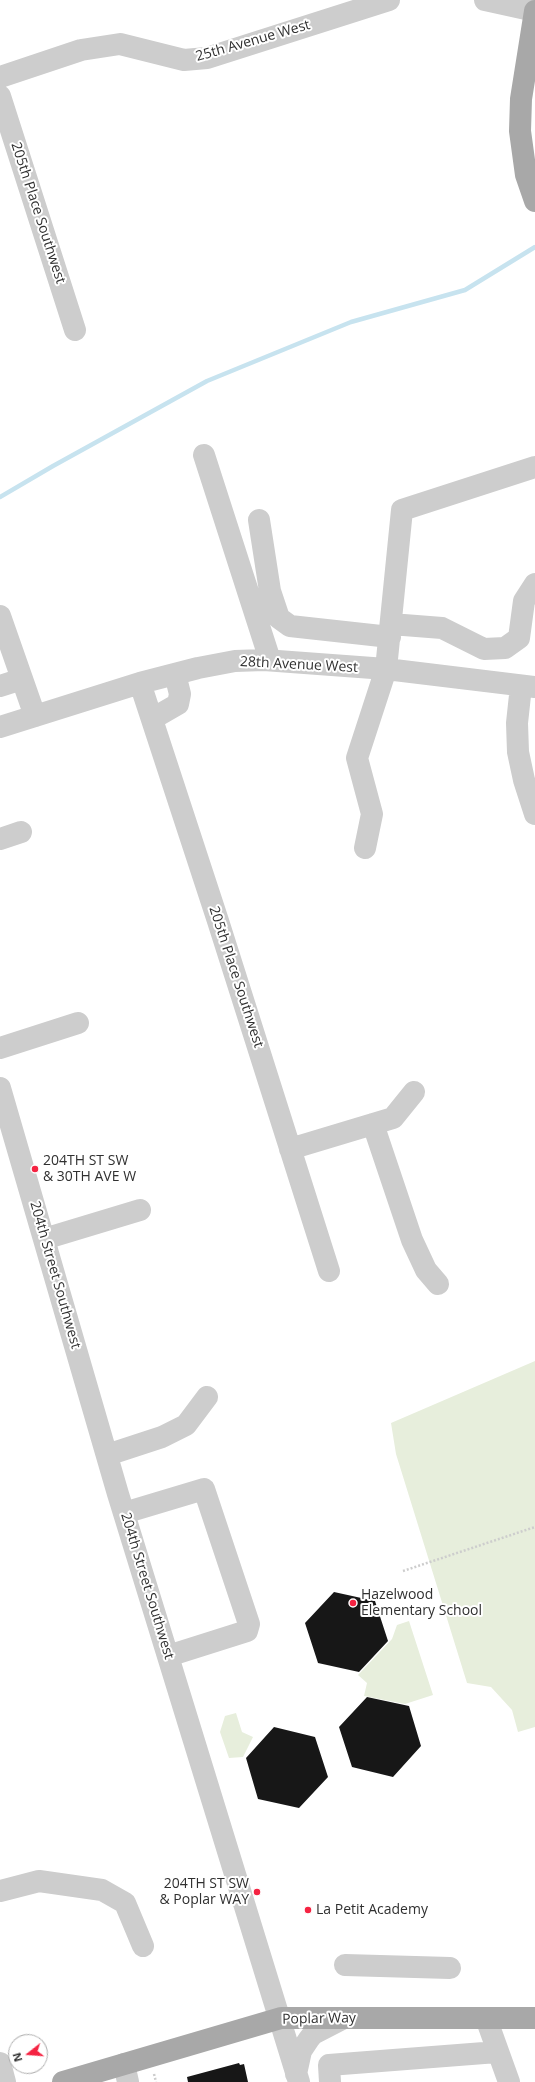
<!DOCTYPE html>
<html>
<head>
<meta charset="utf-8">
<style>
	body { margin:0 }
	#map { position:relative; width:535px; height:2082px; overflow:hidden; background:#fff; font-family:"Open Sans",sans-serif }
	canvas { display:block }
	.north { position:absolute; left:8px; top:2034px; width:40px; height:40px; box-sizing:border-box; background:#fff; border:1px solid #acacac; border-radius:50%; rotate:253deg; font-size:11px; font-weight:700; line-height:16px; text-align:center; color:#303030 }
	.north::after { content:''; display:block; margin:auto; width:14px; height:18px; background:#f52342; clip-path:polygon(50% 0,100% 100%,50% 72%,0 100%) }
</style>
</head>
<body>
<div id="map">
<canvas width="535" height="2082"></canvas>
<div class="north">N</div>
</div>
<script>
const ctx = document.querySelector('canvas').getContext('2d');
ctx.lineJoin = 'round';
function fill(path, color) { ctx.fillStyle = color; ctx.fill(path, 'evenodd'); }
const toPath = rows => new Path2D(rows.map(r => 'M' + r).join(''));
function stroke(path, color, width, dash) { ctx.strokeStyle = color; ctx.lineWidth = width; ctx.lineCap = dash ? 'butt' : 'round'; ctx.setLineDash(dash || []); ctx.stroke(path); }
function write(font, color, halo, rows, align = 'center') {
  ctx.font = font + ' "Open Sans",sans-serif'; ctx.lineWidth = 4; ctx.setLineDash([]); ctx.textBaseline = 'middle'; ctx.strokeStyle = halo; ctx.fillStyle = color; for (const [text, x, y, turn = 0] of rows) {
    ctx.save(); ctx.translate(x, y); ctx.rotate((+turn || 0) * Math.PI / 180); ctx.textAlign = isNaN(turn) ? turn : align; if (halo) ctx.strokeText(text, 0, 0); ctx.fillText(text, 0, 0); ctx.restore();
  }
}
fill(toPath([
	[535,1361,535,1727,518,1732,512,1710,491,1687,467,1683,396,1454,391,1423],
	[409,1621,433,1695,405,1704,364,1696,367,1683,358,1675,392,1639,397,1625],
	[236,1713,242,1732,253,1737,243,1757,229,1758,220,1732,225,1716]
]), '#e7eedc');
stroke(toPath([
	[0,497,53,466,207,381,351,322,465,290,535,247]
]), '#c7e3ef', 4.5);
fill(toPath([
	[334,1592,375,1601,388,1641,359,1672,318,1663,305,1623],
	[367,1697,409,1706,421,1746,393,1777,352,1767,339,1727],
	[274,1727,315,1737,328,1777,299,1808,258,1799,246,1758],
	[239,2063,240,2065,244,2064,248,2082,188,2082,187,2077]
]), '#171717');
stroke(toPath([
	[403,1571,535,1527],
	[154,2074,156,2082]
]), '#cdcdcd', 2.5, [2, 2]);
stroke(toPath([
	[485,0,535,11],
	[0,77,81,50,120,44,184,60,207,58,389,0],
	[0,96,75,330],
	[204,455,270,660],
	[259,520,270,591,279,618,290,626,390,637],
	[0,616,35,716],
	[391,624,442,628,484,649,505,648,519,638,524,601,535,584],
	[140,683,218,921,329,1271],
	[0,686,22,679],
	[521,686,517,723,518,752,524,780,535,814],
	[152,719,178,704,180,694,175,674],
	[0,727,140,683,198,668,235,661,264,660,386,669,535,687],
	[0,839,21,832],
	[365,848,372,814,357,758,386,669,402,510,535,467],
	[0,1048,78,1023],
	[0,1088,118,1494,299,2082],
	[373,1124,412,1240,426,1270,438,1284],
	[290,1149,393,1118,414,1092],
	[44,1239,140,1210],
	[107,1455,162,1437,186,1425,207,1397],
	[124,1513,204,1489,249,1624,247,1631,168,1656],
	[0,1891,39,1881,102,1890,125,1903,143,1946],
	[345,1965,450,1968],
	[486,2018,509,2082],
	[0,2063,5,2082],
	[124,2064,128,2082],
	[296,2074,301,2051,309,2039,313,2034,344,2018],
	[330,2082,329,2065,497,2052]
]), '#cdcdcd', 22);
stroke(toPath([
	[535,11,521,99,520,131,526,175,535,201],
	[63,2082,281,2018,535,2018]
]), '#a8a8a8', 22);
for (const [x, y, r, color] of [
	[35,1169,4,"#f52342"],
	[353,1603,4,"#f52342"],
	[257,1892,4,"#f52342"],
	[308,1910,4,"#f52342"]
]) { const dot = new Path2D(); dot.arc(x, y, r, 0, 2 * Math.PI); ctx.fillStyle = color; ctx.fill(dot); stroke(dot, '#fff', 1.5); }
write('14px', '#303030', '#fff', [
	["25th Avenue West",253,41,-16],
	["205th Place Southwest",38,213,72],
	["28th Avenue West",299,665,3],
	["205th Place Southwest",236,977,72],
	["204th Street Southwest",55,1275,74],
	["204th Street Southwest",147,1586,73],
	["Poplar Way",319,2019,-1]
]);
write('14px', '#303030', '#fff', [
	["204TH ST SW",43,1161],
	["& 30TH AVE W",43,1177],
	["Hazelwood",361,1595],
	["Elementary School",361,1611],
	["204TH ST SW",249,1884,"right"],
	["& Poplar WAY",249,1900,"right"],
	["La Petit Academy",316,1910]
], 'left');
</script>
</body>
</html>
